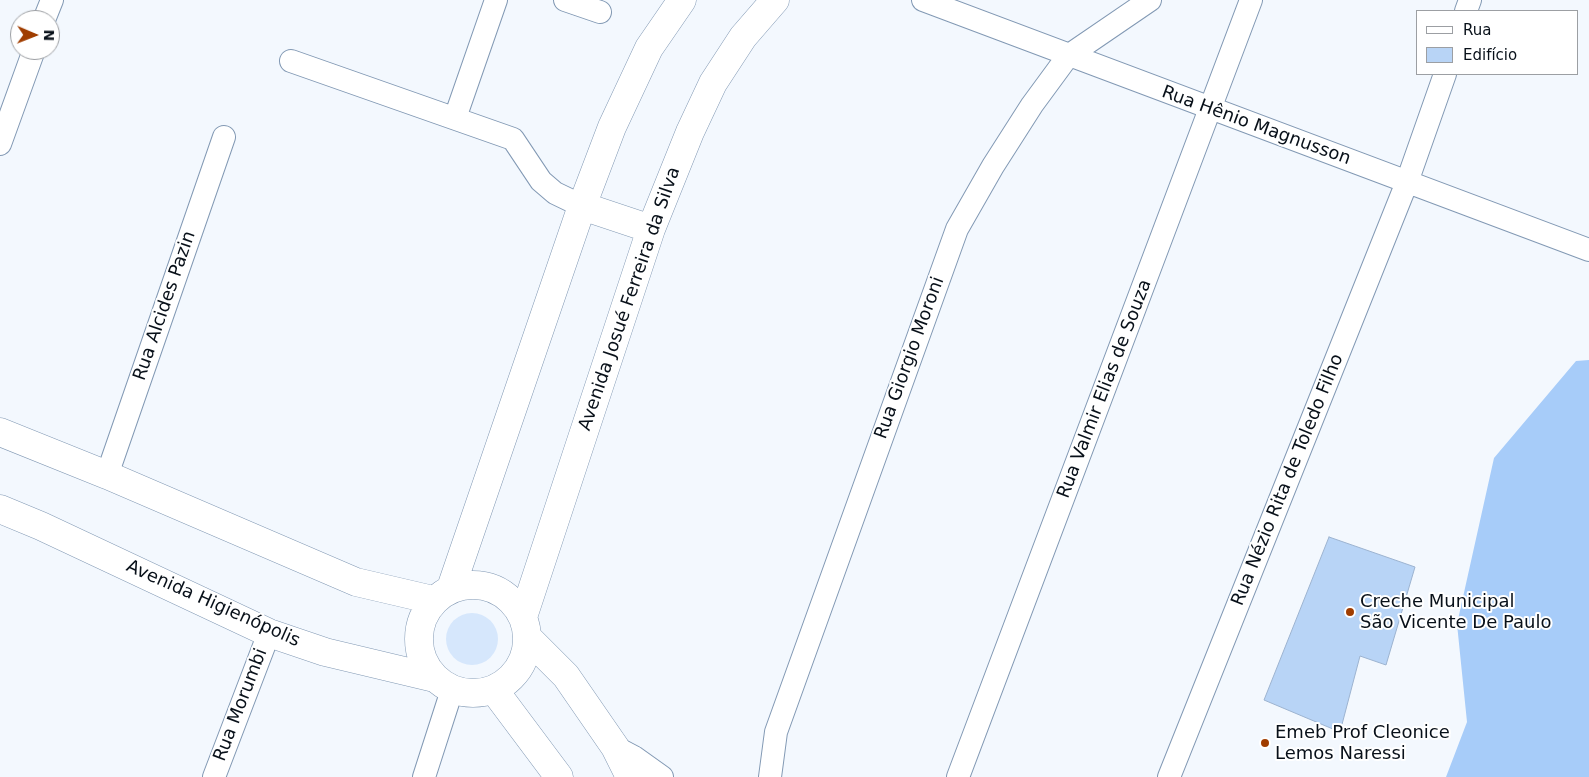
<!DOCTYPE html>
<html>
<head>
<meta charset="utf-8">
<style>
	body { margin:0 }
	#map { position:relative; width:1589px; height:777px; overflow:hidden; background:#f3f8fe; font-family:"DejaVu Sans",sans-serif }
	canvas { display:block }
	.legend { position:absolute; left:1416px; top:10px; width:162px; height:65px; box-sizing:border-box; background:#fff; border:1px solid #9c9fa3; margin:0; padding:6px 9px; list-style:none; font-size:15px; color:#081019 }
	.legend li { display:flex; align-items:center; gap:10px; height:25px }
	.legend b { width:25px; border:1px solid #9c9fa3 }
	.north { position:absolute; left:10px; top:10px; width:50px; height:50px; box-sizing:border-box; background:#fff; border:1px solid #9c9fa3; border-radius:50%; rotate:91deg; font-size:14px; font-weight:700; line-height:20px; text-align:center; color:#081019 }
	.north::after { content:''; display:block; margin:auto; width:18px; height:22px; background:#a03d00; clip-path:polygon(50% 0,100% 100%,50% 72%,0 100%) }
</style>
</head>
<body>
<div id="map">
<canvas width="1589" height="777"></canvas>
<ul class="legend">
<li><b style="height:6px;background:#fff"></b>Rua</li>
<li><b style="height:14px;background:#b8d4f6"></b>Edifício</li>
</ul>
<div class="north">N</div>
</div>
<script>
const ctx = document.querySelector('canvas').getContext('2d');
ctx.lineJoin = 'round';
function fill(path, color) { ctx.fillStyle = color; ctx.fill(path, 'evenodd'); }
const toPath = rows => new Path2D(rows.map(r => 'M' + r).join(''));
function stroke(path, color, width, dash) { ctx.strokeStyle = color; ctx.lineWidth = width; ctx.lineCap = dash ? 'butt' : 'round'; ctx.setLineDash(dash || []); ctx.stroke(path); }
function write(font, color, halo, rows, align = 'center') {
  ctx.font = font + ' "DejaVu Sans",sans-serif'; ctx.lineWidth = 4; ctx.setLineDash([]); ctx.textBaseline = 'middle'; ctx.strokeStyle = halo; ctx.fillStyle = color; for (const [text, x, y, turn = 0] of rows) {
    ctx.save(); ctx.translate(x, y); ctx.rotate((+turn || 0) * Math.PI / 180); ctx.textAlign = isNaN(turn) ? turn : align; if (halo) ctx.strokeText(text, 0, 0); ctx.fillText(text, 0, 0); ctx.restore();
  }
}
fill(toPath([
	'446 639a26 26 0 1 1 52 0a26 26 0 1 1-52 0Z'
]), '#d6e7fc');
fill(toPath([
	[1589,360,1589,777,1446,777,1467,722,1457,624,1494,458,1576,361]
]), '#a7ccf9');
const building = toPath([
	[1329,537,1415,567,1386,665,1360,656,1340,732,1264,700,1329,537]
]);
fill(building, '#b8d4f6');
stroke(building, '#9cb3d0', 1);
const minor = toPath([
	[565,0,600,12],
	[923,0,1589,250],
	[1466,11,1470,0],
	[44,20,52,0],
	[291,61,513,139,541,181,555,193,582,206],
	[455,118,496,0],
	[0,144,34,50],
	[107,475,224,137],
	[615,747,634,757,662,777],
	[214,777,269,633],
	[424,777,452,690],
	[770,777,776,732,957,229,993,166,1032,105,1068,56,1150,0],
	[958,777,1251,0],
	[1169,777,1407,182,1445,74]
]);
const secondary = toPath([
	[582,206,651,229],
	[0,432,107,475,356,582,433,600],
	[0,509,41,526,269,633,325,652,434,678],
	'419 639a54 54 0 1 1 108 0a54 54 0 1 1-108 0Z',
	[451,588,582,206,612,127,649,48,682,0],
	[523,617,651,229,690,132,713,83,743,37,775,0],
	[528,638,566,676,615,747,630,777],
	[494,690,559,777]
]);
stroke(minor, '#8299b4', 24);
stroke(secondary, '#8299b4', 29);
stroke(minor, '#fff', 22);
stroke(secondary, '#fff', 28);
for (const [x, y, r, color] of [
	[1350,612,5,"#a03d00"],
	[1265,743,5,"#a03d00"]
]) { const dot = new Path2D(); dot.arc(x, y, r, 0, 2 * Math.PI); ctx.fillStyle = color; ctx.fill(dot); stroke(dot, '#fff', 2); }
write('18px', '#081019', '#fff', [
	["Rua Hênio Magnusson",1256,126,20],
	["Avenida Josué Ferreira da Silva",630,299,-71],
	["Rua Alcides Pazin",165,306,-71],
	["Rua Giorgio Moroni",910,358,-70],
	["Rua Valmir Elias de Souza",1105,389,-69],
	["Rua Nézio Rita de Toledo Filho",1288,480,-68],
	["Avenida Higienópolis",213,604,24],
	["Rua Morumbi",241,705,-69]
]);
write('18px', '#081019', '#fff', [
	["Creche Municipal",1360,602],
	["São Vicente De Paulo",1360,623],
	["Emeb Prof Cleonice",1275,733],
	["Lemos Naressi",1275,754]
], 'left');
</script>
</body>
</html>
